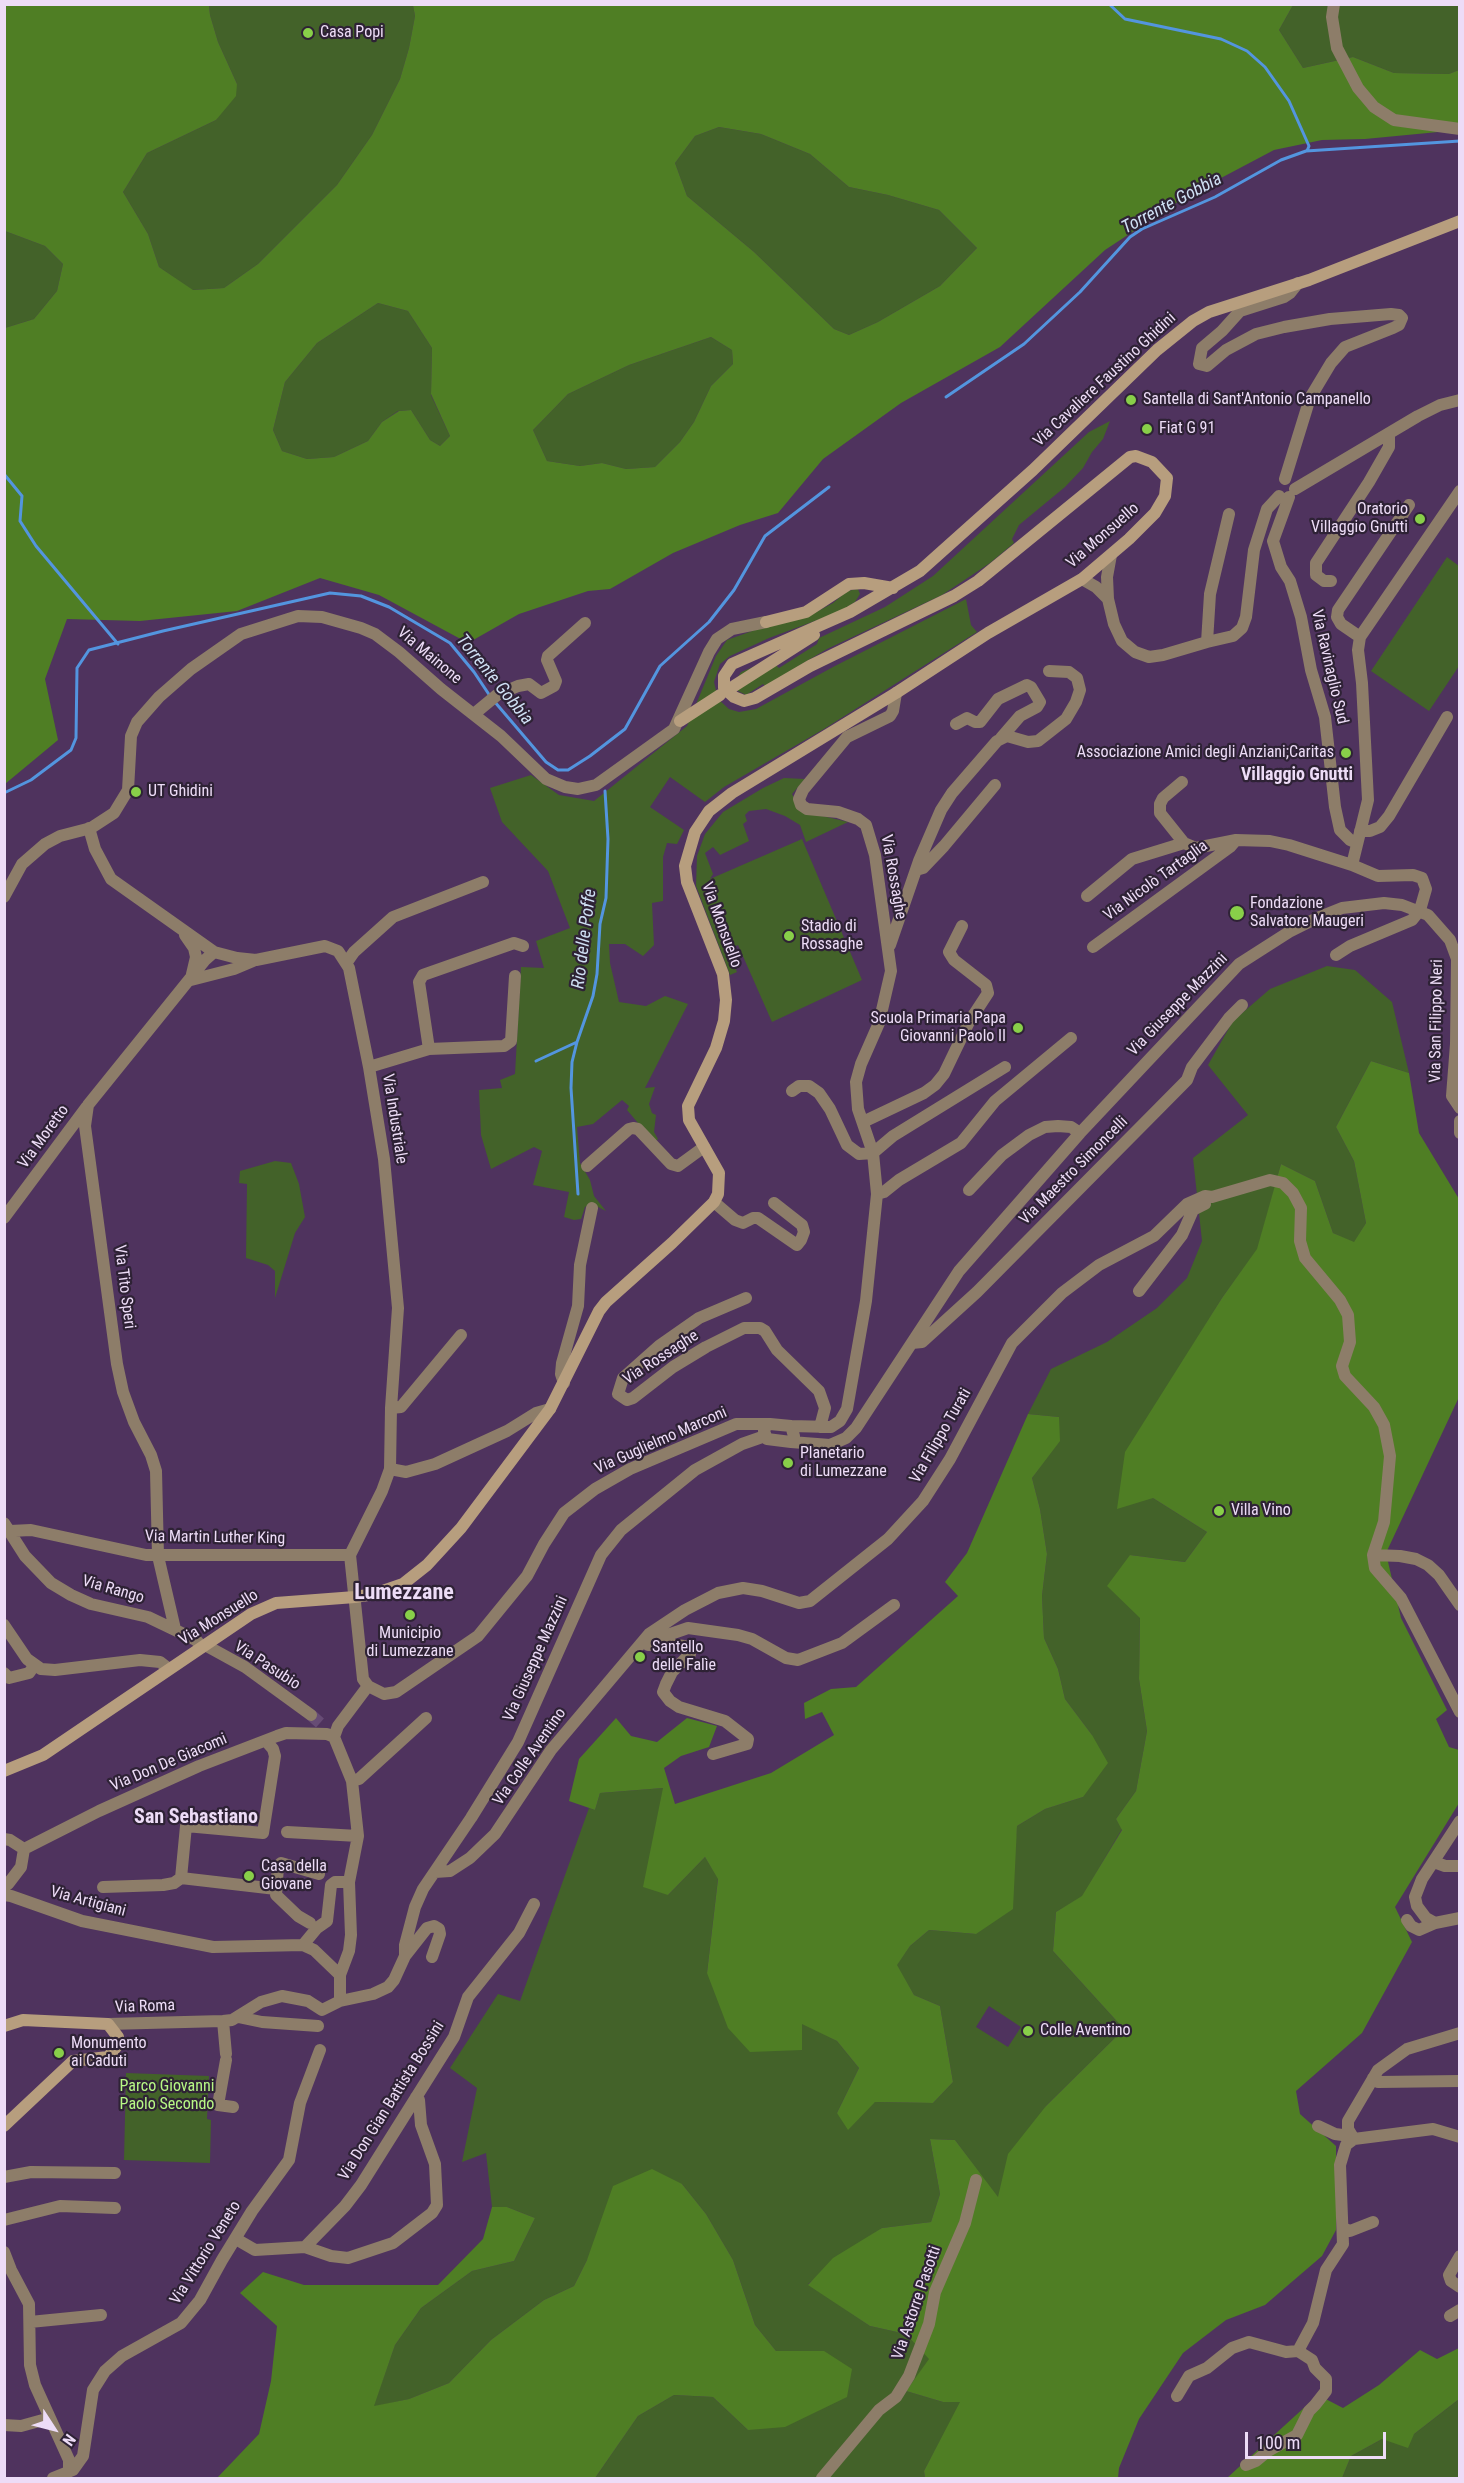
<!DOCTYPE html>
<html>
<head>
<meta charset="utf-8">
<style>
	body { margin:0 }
	#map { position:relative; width:1464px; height:2483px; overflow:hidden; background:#4f335e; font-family:"Roboto Condensed",sans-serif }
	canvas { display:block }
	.frame { position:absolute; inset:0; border:6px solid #eddcf7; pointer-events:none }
	.north { position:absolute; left:24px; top:2399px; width:60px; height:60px; -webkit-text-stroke:4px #2e2235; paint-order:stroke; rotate:126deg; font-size:16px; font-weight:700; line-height:24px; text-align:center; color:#eddcf7 }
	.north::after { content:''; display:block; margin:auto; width:21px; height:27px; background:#eddcf7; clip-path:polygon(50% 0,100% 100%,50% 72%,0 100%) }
	.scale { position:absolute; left:1245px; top:2432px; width:141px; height:27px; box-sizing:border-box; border:3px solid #eddcf7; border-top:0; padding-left:8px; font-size:18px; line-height:21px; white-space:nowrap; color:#eddcf7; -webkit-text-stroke:4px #2e2235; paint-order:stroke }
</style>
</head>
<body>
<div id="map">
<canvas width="1464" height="2483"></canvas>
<div class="frame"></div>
<div class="north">N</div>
<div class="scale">100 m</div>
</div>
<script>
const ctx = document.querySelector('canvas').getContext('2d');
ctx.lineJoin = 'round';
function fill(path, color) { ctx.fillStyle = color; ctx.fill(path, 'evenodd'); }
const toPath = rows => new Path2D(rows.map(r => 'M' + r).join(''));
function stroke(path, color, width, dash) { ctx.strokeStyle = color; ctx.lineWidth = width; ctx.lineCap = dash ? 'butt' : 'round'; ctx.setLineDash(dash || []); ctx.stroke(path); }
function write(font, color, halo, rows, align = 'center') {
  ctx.font = font + ' "Roboto Condensed",sans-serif'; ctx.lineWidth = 4.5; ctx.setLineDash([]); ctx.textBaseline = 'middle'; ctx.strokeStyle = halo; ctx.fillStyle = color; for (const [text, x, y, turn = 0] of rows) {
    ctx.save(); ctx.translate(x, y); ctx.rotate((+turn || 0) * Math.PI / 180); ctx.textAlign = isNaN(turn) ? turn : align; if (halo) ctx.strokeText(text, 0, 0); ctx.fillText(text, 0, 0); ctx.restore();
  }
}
fill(toPath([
	[209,5,413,5,415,16,409,48,400,79,372,135,337,185,258,264,224,288,192,290,159,267,148,234,123,192,147,153,216,120,237,84,218,42,210,15],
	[1293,5,1459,5,1459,70,1449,74,1394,73,1353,57,1303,68,1279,30],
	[719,127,761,134,810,154,849,187,888,195,939,210,977,248,940,286,878,322,849,335,834,329,754,252,687,196,675,163,695,136],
	[5,231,45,246,63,264,57,291,34,319,5,328],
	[378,303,408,311,432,348,431,395,450,436,440,446,430,440,411,410,398,411,382,422,368,441,334,457,307,459,282,451,273,430,285,382,317,343],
	[711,337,732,350,733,364,711,386,694,422,680,442,655,467,626,469,602,463,580,466,547,461,533,430,568,394,629,365],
	[1110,421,1103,439,1092,452,1083,468,1065,487,1019,525,1012,539,1014,543,990,563,942,595,827,649,765,686,763,684,746,695,738,691,735,682,741,672,770,660,779,668,817,644,819,638,885,607,933,576,1089,432],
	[1447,557,1459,566,1459,666,1429,711,1371,671],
	[858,589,860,594,855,602,839,612,769,638,730,656,720,664,714,682,718,699,729,709,739,712,756,709,833,667,966,599,971,625,977,632,824,729,724,787,705,802,670,777,650,807,684,830,677,844,667,843,663,857,663,901,652,903,654,945,643,956,625,944,609,944,610,963,619,1002,646,1006,665,996,688,1004,645,1088,655,1087,649,1104,652,1113,656,1115,654,1132,658,1139,654,1142,627,1110,629,1106,622,1100,593,1124,577,1127,580,1163,590,1180,594,1196,606,1211,592,1204,585,1207,581,1219,574,1220,564,1217,569,1192,533,1185,542,1151,534,1147,491,1169,481,1135,479,1090,502,1088,500,1080,515,1074,521,967,544,968,536,941,570,928,548,871,502,822,490,788,531,775,559,795,594,801,687,726,716,656,727,640,755,630,809,616,833,603,847,591],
	[784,778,805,779,792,794,798,805,814,814,848,822,806,842,800,825,785,816,766,809,749,811,745,815,747,821,743,824,749,841,720,855,713,847,705,853,713,874,710,879,802,839,862,980,772,1022,738,945,727,950,737,972,730,975,696,886,697,856,705,834,723,812,763,788],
	[1327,966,1355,970,1392,1002,1409,1073,1371,1061,1336,1127,1354,1161,1366,1223,1354,1243,1333,1233,1315,1181,1281,1164,1258,1249,1222,1298,1179,1368,1153,1498,1207,1532,1185,1562,1130,1555,1140,1618,1139,1679,1147,1731,1136,1791,1116,1819,1122,1829,1082,1897,1056,1912,1053,1951,1124,2029,1046,2106,998,2198,955,2140,930,2139,940,2194,931,2222,882,2228,808,2284,870,2326,906,2334,930,2359,906,2391,943,2402,961,2402,924,2471,925,2478,595,2478,638,2416,674,2395,713,2397,748,2430,824,2351,776,2351,755,2325,733,2260,706,2214,682,2184,587,2260,574,2286,544,2300,491,2340,449,2383,409,2399,373,2407,395,2345,421,2308,472,2271,514,2261,535,2218,507,2207,492,2207,486,2153,462,2162,477,2088,450,2068,498,1994,520,2001,589,1808,595,1810,600,1793,663,1788,668,1895,705,1857,718,1878,707,1973,837,2041,859,2068,837,2113,875,2102,933,2103,953,2082,940,2006,914,1995,896,1965,910,1946,929,1930,976,1934,1014,1857,1017,1826,1045,1809,1083,1797,1092,1735,1065,1699,1058,1669,1044,1638,1042,1596,1047,1554,1040,1509,1032,1478,1059,1441,1059,1417,1028,1414,1051,1369,1107,1342,1157,1308,1187,1278,1202,1241,1193,1158,1248,1115,1208,1065,1233,1021,1270,989],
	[989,2006,1021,2027,1008,2047,976,2027],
	[275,1161,291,1163,299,1184,305,1217,295,1233,275,1298,275,1271,268,1265,246,1258,247,1184,239,1183,240,1171],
	[126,2073,209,2076,207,2119,211,2120,210,2163,124,2160],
	[1459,2399,1459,2478,1342,2478,1351,2456,1382,2439,1414,2434]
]), '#436229');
fill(toPath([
	[5,5,209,5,210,15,218,42,237,84,236,96,216,120,147,153,123,192,148,234,159,267,193,290,224,288,258,264,337,185,372,135,400,79,409,48,415,16,413,5,1293,5,1279,30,1303,68,1353,57,1394,73,1449,74,1459,70,1459,130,1365,139,1322,140,1274,150,1187,196,1105,250,1000,347,901,403,823,459,778,513,740,525,673,553,610,589,588,591,519,614,468,643,379,595,320,578,237,611,140,621,67,619,45,679,58,740,5,784,5,328,34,319,57,291,63,264,45,246,5,231],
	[719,127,761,134,810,154,849,187,888,195,939,210,977,248,940,286,878,322,849,335,834,329,754,252,687,196,675,163,695,136],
	[378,303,408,311,432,348,431,394,450,436,440,446,430,440,411,410,399,411,382,422,368,441,334,457,307,459,282,451,273,430,285,382,317,343],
	[711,337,732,350,733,364,711,386,694,422,680,442,655,467,626,469,602,463,580,466,547,461,533,430,568,394,629,365],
	[1371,1061,1409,1073,1419,1133,1459,1199,1459,1397,1386,1553,1401,1618,1447,1710,1436,1719,1449,1747,1459,1750,1459,1803,1395,1907,1412,1942,1362,2033,1296,2091,1300,2114,1336,2146,1336,2230,1322,2256,1265,2305,1226,2320,1183,2353,1139,2419,1119,2468,1118,2478,925,2478,924,2471,960,2402,943,2402,906,2391,929,2359,906,2334,870,2326,808,2285,833,2258,882,2228,931,2222,940,2194,930,2139,955,2140,998,2197,1008,2154,1046,2106,1124,2029,1053,1951,1056,1912,1082,1896,1122,1830,1116,1819,1136,1791,1147,1731,1139,1679,1140,1618,1107,1586,1130,1555,1185,1562,1207,1532,1153,1498,1117,1509,1125,1452,1222,1298,1257,1249,1281,1164,1315,1181,1333,1233,1354,1242,1366,1223,1354,1161,1336,1127],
	[1028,1414,1059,1417,1060,1441,1032,1478,1040,1509,1047,1554,1042,1596,1044,1638,1058,1669,1065,1699,1092,1735,1108,1763,1083,1797,1045,1809,1017,1826,1013,1909,976,1934,929,1930,910,1946,897,1965,914,1995,940,2006,953,2082,933,2103,875,2102,848,2130,837,2113,859,2068,837,2041,802,2024,802,2050,750,2052,728,2028,707,1973,718,1879,705,1857,668,1895,643,1887,663,1788,600,1793,595,1810,569,1801,579,1759,616,1718,631,1736,657,1742,687,1718,717,1726,709,1747,681,1756,664,1768,675,1804,771,1773,834,1735,822,1712,805,1719,804,1703,831,1689,856,1687,958,1596,945,1582,967,1553],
	[652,2169,682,2184,706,2214,733,2260,755,2325,776,2351,824,2351,852,2369,847,2397,785,2427,748,2430,713,2397,674,2395,638,2416,595,2478,217,2478,259,2434,271,2381,277,2326,240,2293,263,2272,304,2285,438,2285,483,2239,492,2207,507,2207,535,2218,514,2261,472,2271,421,2308,395,2345,374,2406,409,2399,449,2383,491,2340,544,2300,574,2286,587,2260,613,2186],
	[1459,2348,1459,2399,1414,2434,1408,2448,1382,2439,1351,2456,1342,2478,1227,2478,1318,2395,1343,2408,1379,2385,1420,2350,1437,2359]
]), '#4f7e24');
stroke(toPath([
	[1109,4,1125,19,1221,39,1247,51,1265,67,1289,101,1309,146,1307,151],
	[946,397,1024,344,1080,292,1130,237,1142,229,1215,197,1281,160,1306,151,1460,141],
	[4,474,22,496,20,521,36,546,118,644],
	[494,701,546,762,558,770,568,770,590,756,625,729,660,666,709,622,734,590,765,536,829,487],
	[4,793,31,780,71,750,76,738,77,668,89,650,163,631,330,593,361,596,389,607,450,643,474,672,490,696],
	[577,1042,572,1062,571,1088,578,1194],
	[536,1061,577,1042,593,996,597,974,600,924,606,898,608,839,605,791]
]), '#5395df', 3);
stroke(toPath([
	[311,1715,320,1723]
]), '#674c75', 12, [12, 6]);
stroke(toPath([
	[1334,4,1332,17,1337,48,1358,88,1374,107,1394,120,1460,129],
	[1285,479,1310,398,1331,363,1345,347,1393,328,1399,325,1402,318,1399,315,1391,314,1330,319,1284,327,1256,334,1226,350,1207,366,1199,364,1202,348,1222,331,1240,311,1284,297,1290,293,1298,283],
	[1295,489,1418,416,1440,405,1460,400],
	[1289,497,1273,541,1281,567,1290,581,1301,617,1311,670,1325,717,1335,807,1340,830,1350,840,1357,843],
	[1111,555,1107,577,1108,599,1114,624,1122,641,1135,652,1149,657,1163,655,1207,642,1210,594,1229,514],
	[1082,579,1096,587,1108,599],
	[1331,581,1324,581,1316,575,1316,563,1369,482,1389,447,1389,435],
	[1360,637,1341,624,1337,617,1338,610,1409,505],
	[1207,642,1233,636,1242,628,1246,617,1254,550,1267,509,1279,496],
	[474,714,497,695,518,686,529,684,541,693,554,686,556,681,547,660,548,656,585,623],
	[956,724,967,718,975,722,980,722,998,699,1027,685,1031,687,1040,702,1037,707,1020,716,1001,738],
	[1182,782,1163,798,1160,804,1160,813,1184,843],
	[89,828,95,849,111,879,214,952,237,958,256,960,325,946,338,951,349,968,369,1067,384,1159,398,1308,391,1408,390,1469,382,1491,350,1555,363,1679,368,1686,384,1694,396,1692,478,1636,527,1576,544,1544,564,1513,595,1489,630,1469,736,1424,770,1424],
	[1360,831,1370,831,1380,827,1389,816,1447,717],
	[1352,865,1368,800,1362,683,1358,650,1360,637,1460,491],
	[916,870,923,868,944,846,995,785],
	[1087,896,1132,859,1184,843,1196,848,1236,840,1270,841,1289,845,1352,865,1378,876,1413,875,1422,878,1426,889,1420,910,1412,920,1350,946,1336,955],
	[4,897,22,864,45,844,60,836,91,828,114,813,128,790,131,736,137,722,159,697,191,669,241,634,298,616,322,617,361,628,375,634,399,652,441,689,501,736,546,779,565,787,578,789,596,785,674,729,709,652,717,639,732,629,766,622],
	[185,935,194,948,196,957,192,974],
	[890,945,919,861,941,810,952,793,997,741,1007,736,1028,742,1038,741,1066,719,1076,702,1080,690,1077,678,1069,672,1049,671],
	[1093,947,1230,847,1236,840],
	[347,962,354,952,393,917,483,882],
	[191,980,234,969,253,961],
	[429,1049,419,982,423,975,514,943,523,946],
	[369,1067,429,1049,504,1046,511,1041,515,976],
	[792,1091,799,1086,809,1086,819,1093,830,1109,847,1145,859,1154,873,1153,893,1136,1005,1067],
	[88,1105,85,1126,117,1364,123,1392,134,1422,151,1455,156,1471,158,1556,175,1629],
	[1460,1121,1460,1133],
	[863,1122,924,1093,935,1085,944,1074,969,1022,988,993,986,985,954,960,949,952,962,926],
	[587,1166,629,1129,633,1128,638,1129,671,1164,678,1166,704,1147],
	[969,1190,1002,1155,1029,1135,1045,1127,1058,1126,1071,1127,1080,1133],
	[877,1194,884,1192,899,1180,961,1143,995,1101,1071,1038],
	[714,1202,735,1220,743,1223,753,1218,758,1218,797,1245,801,1240,804,1232,802,1225,774,1203],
	[4,1218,88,1105,205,960,214,952],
	[1139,1291,1182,1235,1193,1210,1205,1204],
	[746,1298,699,1318,659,1346,623,1378,618,1394,627,1400,633,1398,673,1367,706,1347,744,1328,760,1328,765,1331,777,1350,819,1391,825,1408,820,1427],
	[912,1343,922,1342,977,1292,1187,1080,1192,1067,1229,1018,1242,1005],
	[564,1383,561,1374,562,1363,578,1306,580,1265,592,1208],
	[391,1408,401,1407,461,1335],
	[770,1424,791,1426,794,1436,791,1442,767,1439,764,1431,766,1426,770,1424],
	[791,1426,831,1427,840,1421,847,1409,866,1301,877,1194,873,1153,858,1109,856,1082,861,1064,879,1023,891,971,875,855,866,825,858,819,838,812,807,809,801,805,799,799,803,790,847,737,890,716,893,711,896,693],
	[791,1442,830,1445,846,1438,856,1428,959,1271,1080,1133,1239,964,1289,932,1317,918,1342,908,1384,903,1402,905,1428,915,1450,940,1457,959,1456,1044,1452,1096,1460,1108],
	[390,1469,406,1472,435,1464,507,1431,536,1413,550,1409],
	[4,1523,25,1556,51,1583,71,1595,91,1604,148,1617,196,1640,202,1647],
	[10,1531,31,1530,146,1555,350,1555],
	[1373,1555,1400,1556,1416,1559,1428,1565,1439,1575,1460,1605],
	[4,1625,27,1659,41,1669,55,1670,140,1660,160,1662,169,1669],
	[641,1644,688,1628,738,1635,752,1639,786,1658,798,1660,842,1643,894,1605],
	[205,1645,245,1667,311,1715],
	[648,1645,676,1645,684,1646,689,1649,690,1654,672,1672,666,1684,663,1692,670,1701,679,1707,725,1721,748,1739,747,1744,713,1754],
	[4,1673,9,1678,29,1673,34,1666],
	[352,1781,359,1779,426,1718],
	[1460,1821,1422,1879,1415,1897,1417,1906,1426,1918,1435,1923,1460,1918],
	[287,1832,358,1836],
	[4,1839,10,1840,24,1849,21,1867,8,1884],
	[24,1849,99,1811,199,1766,277,1736,286,1733,327,1734,334,1737],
	[1434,1862,1445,1866,1460,1866],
	[435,1872,450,1871,470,1858,495,1834,551,1750,649,1634,685,1610,718,1593,743,1588,762,1591,799,1603,810,1601,888,1539,923,1501,950,1459,1012,1343,1062,1293,1099,1265,1154,1236,1187,1204,1205,1196,1212,1197,1270,1180,1283,1183,1293,1193,1301,1208,1300,1241,1305,1258,1340,1300,1348,1315,1350,1342,1342,1366,1345,1376,1374,1407,1384,1425,1390,1456,1384,1522,1373,1555,1375,1568,1401,1598,1460,1712],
	[181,1878,276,1889],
	[103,1887,163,1885,174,1883,181,1878,186,1826,263,1833,275,1756,273,1749,266,1741],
	[4,1895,11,1896,82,1921,213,1947,303,1945,314,1950,340,1975],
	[1407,1920,1411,1926,1419,1930,1435,1923],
	[310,1923,298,1916,276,1895,278,1866,281,1863,319,1874],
	[303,1945,317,1928,327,1921,331,1885,335,1882,349,1882],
	[405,1956,427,1928,434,1926,439,1929,440,1934,432,1957],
	[340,2001,340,1975,349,1951,351,1935,349,1882,358,1836,352,1781,334,1737,338,1726,368,1686],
	[238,2017,262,2022,318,2026],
	[223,2021,226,2054],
	[108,2024,223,2021,232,2020,261,2002,282,1996,308,2001,322,2010,340,2001,373,1994,388,1987,394,1980,405,1956,405,1945,415,1907,423,1889,471,1818,518,1742,601,1555,621,1530,695,1470,742,1444,765,1436],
	[1460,2033,1407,2049,1378,2070,1348,2121,1348,2129,1354,2139,1433,2129,1460,2137],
	[226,2060,218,2105,233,2107],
	[1373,2078,1378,2082,1460,2081],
	[1318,2126,1335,2134,1350,2136],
	[4,2177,31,2172,115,2173],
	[4,2220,60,2206,115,2208],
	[1343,2228,1350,2231,1373,2222],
	[236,2239,255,2250,305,2247,331,2256,348,2258,393,2243,432,2213,437,2205,435,2164,421,2125,419,2100,416,2097],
	[305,2247,345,2206,361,2185,454,2037,468,1997,519,1933,534,1904],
	[4,2252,11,2270,29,2304,30,2365,35,2385,69,2460,69,2471],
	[1460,2256,1449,2275,1451,2281,1460,2287],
	[1450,2316,1460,2310],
	[30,2322,101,2315],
	[1177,2396,1189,2376,1207,2368,1232,2348,1249,2342,1286,2352,1298,2351,1313,2323,1326,2270,1343,2244,1340,2165,1346,2145,1354,2139],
	[4,2425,21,2426,50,2418],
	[1246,2465,1256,2461,1268,2451,1297,2435,1309,2411,1315,2405,1326,2391,1326,2379,1315,2368,1312,2360,1298,2351],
	[53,2478,73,2470,83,2456,93,2390,105,2371,122,2356,181,2323,200,2300,222,2260,252,2211,289,2160,300,2103,320,2050],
	[822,2478,879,2410,896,2397,909,2376,929,2324,935,2292,965,2223,976,2180]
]), '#8d7d69', 12);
stroke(toPath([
	[766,622,806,612,849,584,864,583,893,588],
	[734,686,814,635],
	[680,721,720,695],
	[4,1771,43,1755,251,1614,276,1603,355,1597,374,1594,403,1584,427,1565,461,1528,550,1409,599,1311,606,1302,672,1243,714,1202,718,1194,719,1173,689,1120,688,1106,716,1048,724,1021,726,1000,723,974,687,882,685,866,695,832,709,811,732,793,896,693,988,633,1082,579,1129,539,1155,513,1165,496,1167,478,1152,462,1136,456,1130,457,978,581,954,596,810,666,755,698,744,701,734,697,724,688,724,676,732,664,850,612,920,571,1033,470,1157,350,1193,321,1209,312,1309,280,1460,221],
	[4,2026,23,2020,108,2024,118,2037,117,2046,108,2057,73,2061,4,2126]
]), '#b79e7e', 12);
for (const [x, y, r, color] of [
	[308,33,6,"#88cf49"],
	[1131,400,6,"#88cf49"],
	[1147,429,6,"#88cf49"],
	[1420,519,6,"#88cf49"],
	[1346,753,6,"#88cf49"],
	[136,792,6,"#88cf49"],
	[1237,913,8,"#88cf49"],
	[789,936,6,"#88cf49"],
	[1018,1028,6,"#88cf49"],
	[788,1463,6,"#88cf49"],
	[1219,1511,6,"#88cf49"],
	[410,1615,6,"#88cf49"],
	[640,1657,6,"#88cf49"],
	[249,1876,6,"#88cf49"],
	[1028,2031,6,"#88cf49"],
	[59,2053,6,"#88cf49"]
]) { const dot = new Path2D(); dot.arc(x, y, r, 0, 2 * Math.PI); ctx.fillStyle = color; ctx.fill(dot); stroke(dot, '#2e2235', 2); }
write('16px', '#eddcf7', '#2e2235', [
	["Casa Popi",320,33],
	["Santella di Sant'Antonio Campanello",1143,400],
	["Fiat G 91",1159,429],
	["Oratorio",1408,510,"right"],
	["Villaggio Gnutti",1408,528,"right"],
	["Associazione Amici degli Anziani;Caritas",1334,753,"right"],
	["UT Ghidini",148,792],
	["Fondazione",1250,904],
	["Salvatore Maugeri",1250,922],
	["Stadio di",801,927],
	["Rossaghe",801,945],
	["Scuola Primaria Papa",1006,1019,"right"],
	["Giovanni Paolo II",1006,1037,"right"],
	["Planetario",800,1454],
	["di Lumezzane",800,1472],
	["Villa Vino",1231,1511],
	["Municipio",410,1634,"center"],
	["di Lumezzane",410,1652,"center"],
	["Santello",652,1648],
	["delle Falìe",652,1666],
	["Casa della",261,1867],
	["Giovane",261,1885],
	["Colle Aventino",1040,2031],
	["Monumento",71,2044],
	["ai Caduti",71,2062]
], 'left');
write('16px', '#eddcf7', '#2e2235', [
	["Via Cavaliere Faustino Ghidini",1105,380,-43],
	["Via Monsuello",1103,536,-41],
	["Via Mainone",429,656,40],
	["Via Ravinaglio Sud",1329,667,77],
	["Via Rossaghe",893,877,80],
	["Via Nicolò Tartaglia",1156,881,-36],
	["Via Monsuello",721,925,70],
	["Via Giuseppe Mazzini",1178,1005,-46],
	["Via San Filippo Neri",1437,1021,-89],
	["Via Industriale",394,1119,81],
	["Via Moretto",44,1137,-54],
	["Via Maestro Simoncelli",1074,1171,-45],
	["Via Tito Speri",124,1287,83],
	["Via Rossaghe",661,1358,-33],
	["Via Filippo Turati",941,1436,-60],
	["Via Guglielmo Marconi",661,1441,-24],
	["Via Martin Luther King",215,1538,1],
	["Via Rango",113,1590,16],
	["Via Monsuello",219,1618,-32],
	["Via Giuseppe Mazzini",536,1659,-66],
	["Via Pasubio",267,1666,33],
	["Via Colle Aventino",530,1757,-55],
	["Via Don De Giacomi",169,1763,-23],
	["Via Artigiani",88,1902,15],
	["Via Roma",145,2007,-2],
	["Via Don Gian Battista Bossini",392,2101,-58],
	["Via Vittorio Veneto",206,2253,-58],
	["Via Astorre Pasotti",917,2303,-71]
]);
write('16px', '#b7f885', '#2e2235', [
	["Parco Giovanni",167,2087],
	["Paolo Secondo",167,2105]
]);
write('italic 18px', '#cfdff3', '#2e2235', [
	["Torrente Gobbia",1172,204,-28],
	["Torrente Gobbia",494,680,51],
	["Rio delle Poffe",585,939,-83]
]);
write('bold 18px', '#eddcf7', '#2e2235', [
	["Villaggio Gnutti",1297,775]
]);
write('bold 20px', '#eddcf7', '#2e2235', [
	["San Sebastiano",196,1818]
]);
write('bold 22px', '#eddcf7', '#2e2235', [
	["Lumezzane",404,1593]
]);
</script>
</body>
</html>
